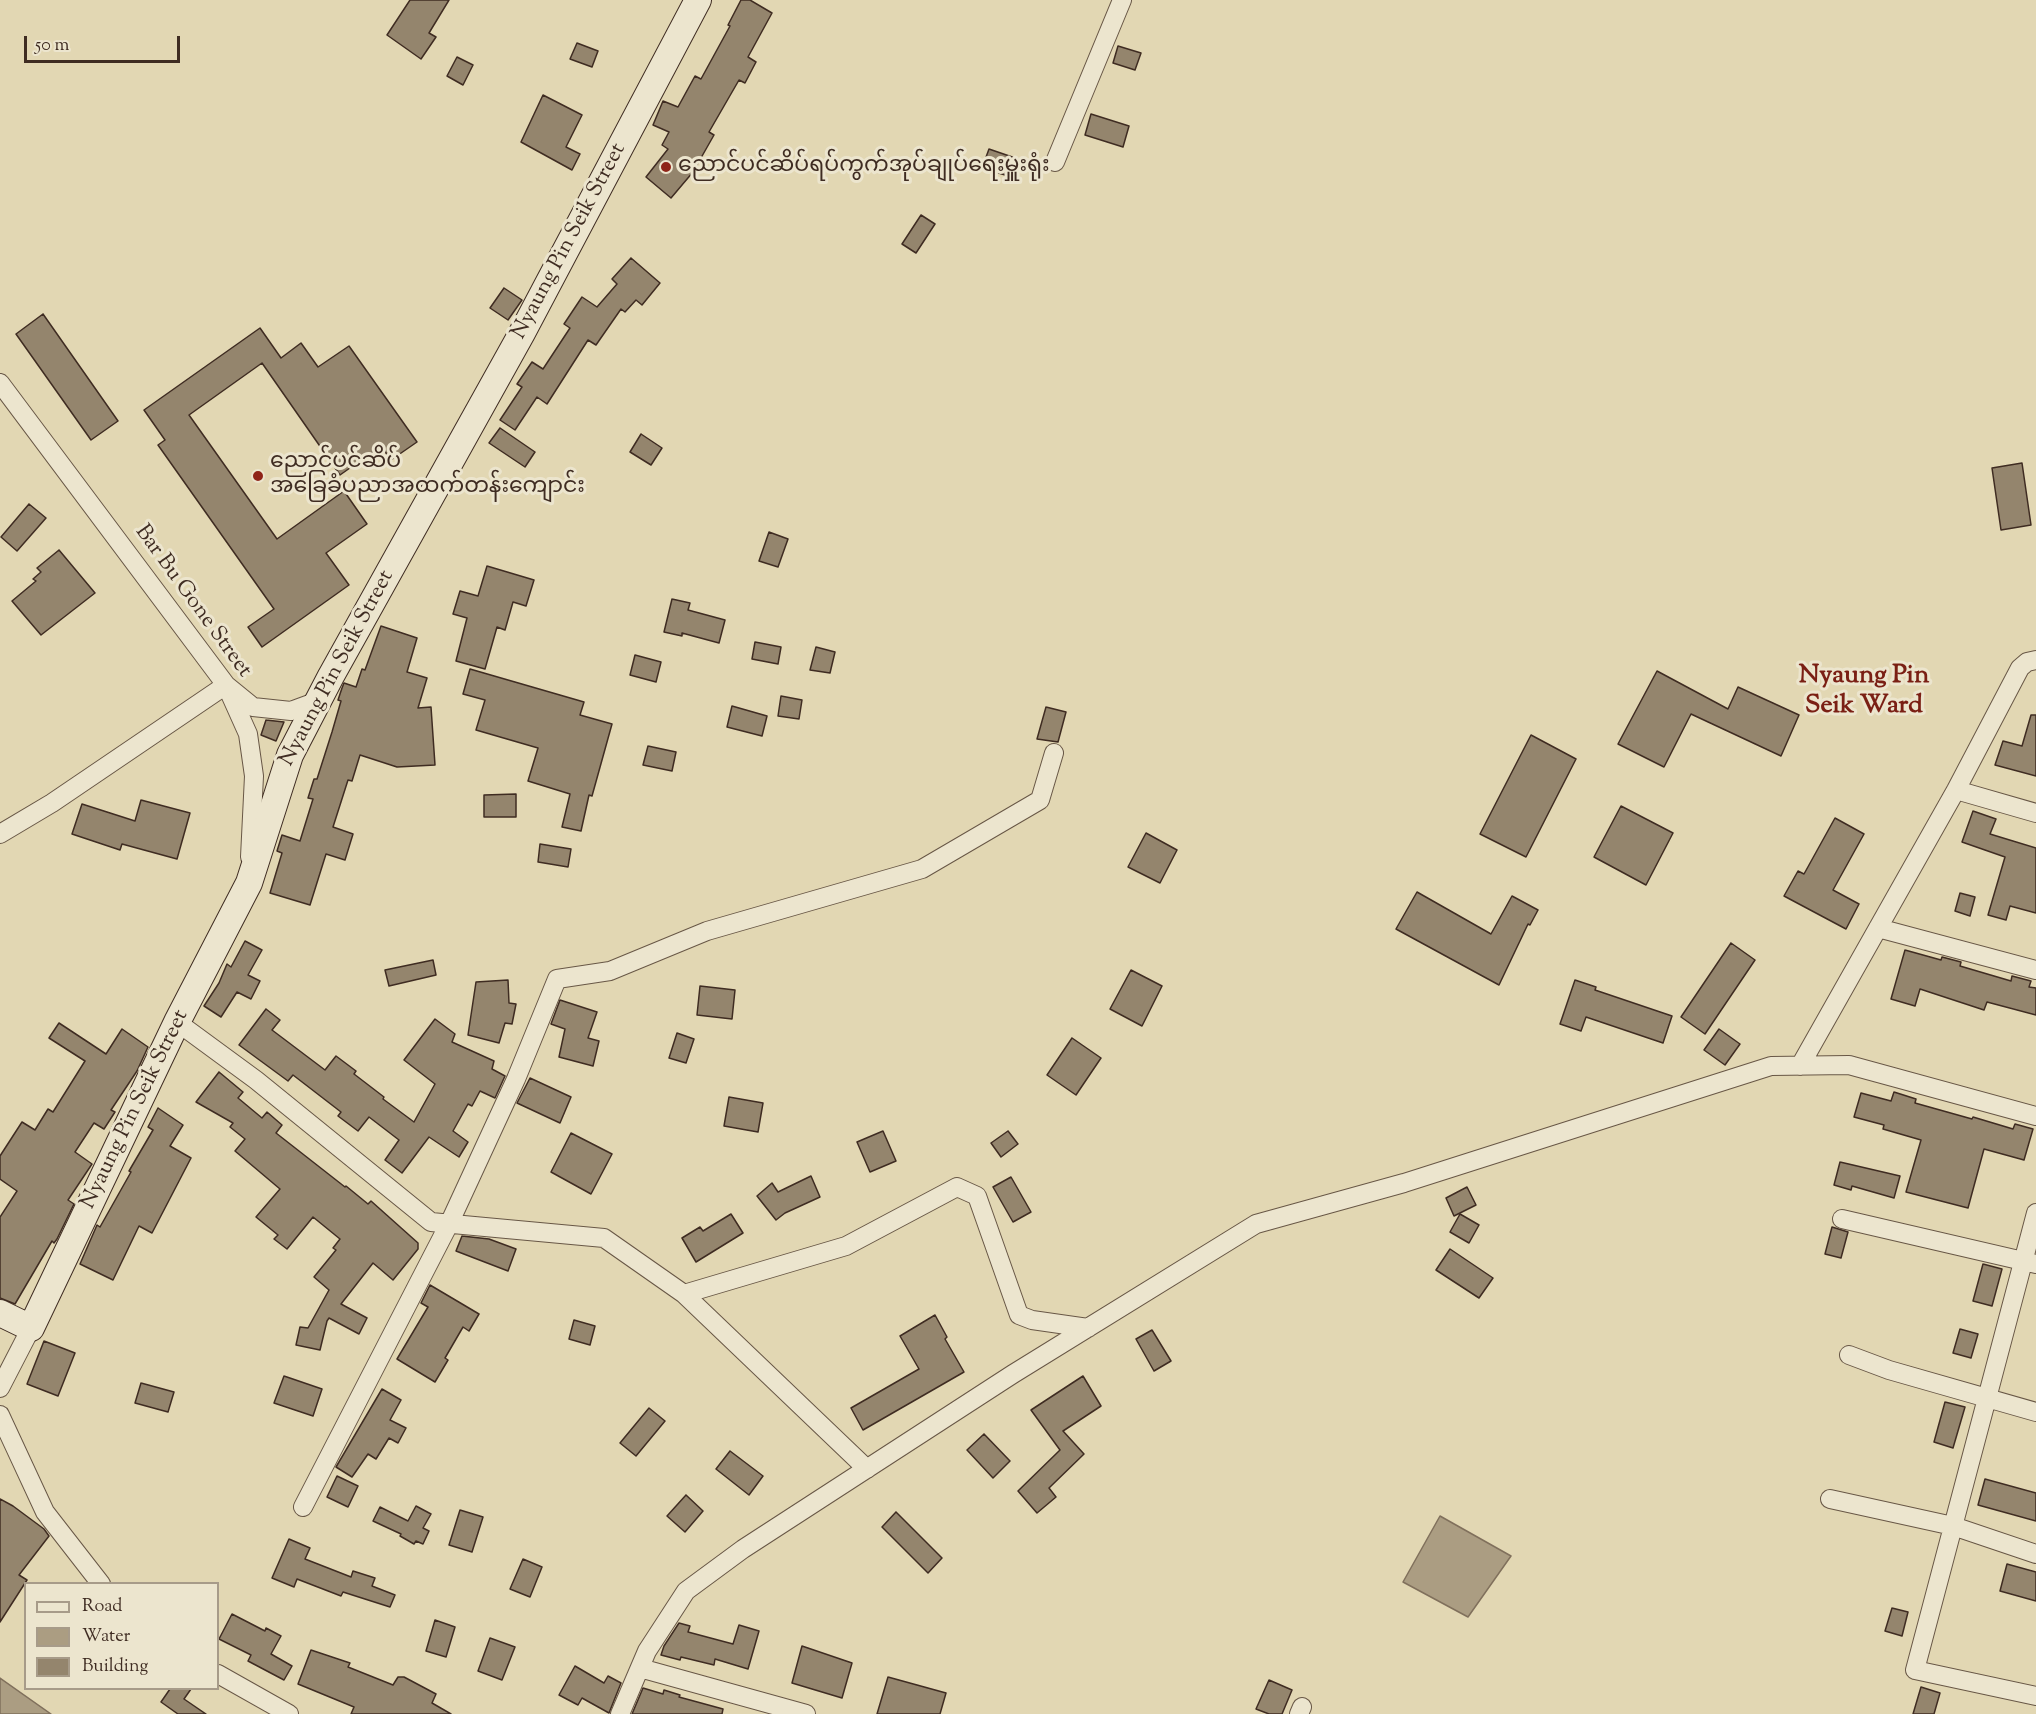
<!DOCTYPE html>
<html>
<head>
<meta charset="utf-8">
<style>
	body { margin:0 }
	#map { position:relative; width:2036px; height:1714px; overflow:hidden; background:#e2d7b3; font-family:"Sorts Mill Goudy",serif }
	canvas { display:block }
	.legend { position:absolute; left:24px; top:1582px; width:195px; height:108px; box-sizing:border-box; background:#ece5ce; border:2px solid #a79b89; margin:0; padding:8px 10px; list-style:none; font-size:18px; color:#3f2c22 }
	.legend li { display:flex; align-items:center; gap:12px; height:30px }
	.legend b { width:30px; border:2px solid #a79b89 }
	.scale { position:absolute; left:24px; top:36px; width:156px; height:27px; box-sizing:border-box; border:3px solid #3f2c22; border-top:0; padding-left:8px; font-size:18px; line-height:21px; white-space:nowrap; color:#3f2c22; -webkit-text-stroke:4px #ece5ce; paint-order:stroke }
</style>
</head>
<body>
<div id="map">
<canvas width="2036" height="1714"></canvas>
<ul class="legend">
<li><b style="height:8px;background:#ece5ce"></b>Road</li>
<li><b style="height:16px;background:#ab9d82"></b>Water</li>
<li><b style="height:16px;background:#94856d"></b>Building</li>
</ul>
<div class="scale">50 m</div>
</div>
<script>
const ctx = document.querySelector('canvas').getContext('2d');
ctx.lineJoin = 'round';
function fill(path, color) { ctx.fillStyle = color; ctx.fill(path, 'evenodd'); }
const toPath = rows => new Path2D(rows.map(r => 'M' + r).join(''));
function stroke(path, color, width, dash) { ctx.strokeStyle = color; ctx.lineWidth = width; ctx.lineCap = dash ? 'butt' : 'round'; ctx.setLineDash(dash || []); ctx.stroke(path); }
function write(font, color, halo, rows, align = 'center') {
  ctx.font = font + ' "Sorts Mill Goudy","Noto Sans Myanmar",serif'; ctx.lineWidth = 6; ctx.setLineDash([]); ctx.textBaseline = 'middle'; ctx.strokeStyle = halo; ctx.fillStyle = color; for (const [text, x, y, turn = 0] of rows) {
    ctx.save(); ctx.translate(x, y); ctx.rotate((+turn || 0) * Math.PI / 180); ctx.textAlign = isNaN(turn) ? turn : align; if (halo) ctx.strokeText(text, 0, 0); ctx.fillText(text, 0, 0); ctx.restore();
  }
}
const water = toPath([
	[1440,1516,1511,1556,1468,1617,1403,1582,1440,1516],
	[0,1678,51,1714,0,1714,0,1678]
]);
fill(water, '#ab9d82');
stroke(water, '#80705c', 1.5);
const building = toPath([
	[410,0,449,0,429,33,436,37,421,59,387,35,410,0],
	[741,0,750,0,772,13,748,57,756,62,745,83,739,80,709,132,714,135,693,172,671,198,646,177,668,149,662,145,669,132,653,125,663,101,678,107,695,76,701,79,730,26,728,25,741,0],
	[577,43,598,51,592,67,570,59,577,43],
	[1118,46,1141,53,1135,70,1113,63,1118,46],
	[457,57,473,65,463,85,447,76,457,57],
	[543,95,582,115,566,147,580,154,572,170,521,142,543,95],
	[1091,114,1129,126,1123,147,1085,135,1091,114],
	[989,149,1021,160,1015,178,982,168,989,149],
	[921,215,935,224,916,253,902,244,921,215],
	[631,258,660,283,642,305,636,300,625,312,621,309,596,345,588,340,547,404,537,397,515,430,500,420,522,387,517,384,532,362,543,369,570,328,564,324,582,297,597,307,617,284,612,279,631,258],
	[504,288,522,300,508,320,490,308,504,288],
	[43,314,118,421,91,440,16,334,43,314],
	[260,328,281,358,301,343,318,367,349,346,417,442,391,460,381,446,340,475,262,363,189,415,277,539,344,491,367,524,326,553,349,585,262,647,248,627,274,609,158,445,165,440,144,410,260,328],
	[500,428,535,452,525,467,489,443,500,428],
	[641,434,662,448,651,465,630,452,641,434],
	[2022,463,2031,525,2001,530,1992,468,2022,463],
	[29,504,46,518,17,551,1,537,29,504],
	[769,532,788,539,778,567,759,561,769,532],
	[59,550,95,593,41,635,12,601,36,581,33,579,41,572,37,568,59,550],
	[487,566,534,580,526,606,513,602,505,630,497,627,485,669,456,661,467,618,453,614,460,591,478,596,487,566],
	[672,599,690,603,688,610,725,620,719,643,682,633,682,636,664,632,672,599],
	[381,626,417,638,407,672,427,678,418,708,431,707,435,765,397,767,360,755,352,781,348,780,333,827,353,834,345,860,326,854,310,905,270,893,282,853,277,851,282,835,300,841,313,799,308,798,314,779,317,779,332,732,341,701,338,700,342,688,344,683,356,687,362,669,365,670,381,626],
	[755,642,781,647,778,664,752,659,755,642],
	[816,647,835,652,830,673,810,670,816,647],
	[635,655,661,662,656,682,630,675,635,655],
	[470,669,584,702,580,715,612,724,592,796,589,795,581,831,562,827,570,794,528,781,538,748,476,730,485,700,463,694,470,669],
	[1657,671,1728,709,1738,687,1799,715,1781,756,1691,714,1664,767,1618,744,1657,671],
	[781,696,802,700,799,719,778,716,781,696],
	[732,706,767,716,762,736,727,727,732,706],
	[1046,707,1066,712,1058,742,1037,739,1046,707],
	[2031,715,2036,715,2036,776,1995,765,2003,741,2022,746,2031,715],
	[266,720,284,722,276,741,261,735,266,720],
	[1531,735,1576,759,1526,857,1480,834,1531,735],
	[648,746,676,752,672,771,643,765,648,746],
	[516,794,516,817,484,817,484,795,516,794],
	[141,800,190,813,177,859,122,844,120,850,72,834,82,804,135,821,141,800],
	[1621,806,1673,833,1646,885,1594,857,1621,806],
	[1973,811,1996,819,1990,834,2036,848,2036,913,2010,906,2006,920,1988,915,2005,857,1962,842,1973,811],
	[1835,818,1864,834,1833,890,1859,904,1846,929,1784,896,1798,871,1804,874,1835,818],
	[1146,833,1177,850,1160,883,1128,867,1146,833],
	[540,844,571,849,568,867,538,862,540,844],
	[1417,892,1491,934,1512,896,1538,910,1530,925,1528,924,1499,985,1396,929,1417,892],
	[1960,893,1975,897,1970,916,1955,911,1960,893],
	[245,941,262,950,248,975,260,981,251,999,237,992,221,1017,204,1006,219,983,227,964,231,967,245,941],
	[1731,943,1755,960,1705,1034,1681,1017,1731,943],
	[1905,950,1941,960,1942,957,1961,962,1960,966,2011,981,2012,976,2031,981,2029,987,2036,988,2036,1015,1987,1002,1984,1010,1920,989,1915,1006,1891,999,1905,950],
	[433,960,436,975,389,986,385,970,433,960],
	[1131,970,1162,986,1142,1026,1110,1009,1131,970],
	[508,980,509,1003,516,1004,512,1024,505,1023,499,1043,468,1035,476,982,508,980],
	[1575,980,1596,987,1595,990,1672,1016,1663,1043,1586,1017,1581,1031,1560,1024,1575,980],
	[700,986,735,990,732,1019,697,1015,700,986],
	[560,1000,597,1012,588,1038,599,1041,593,1066,559,1057,565,1029,551,1024,560,1000],
	[266,1009,280,1020,272,1030,325,1070,336,1056,356,1071,354,1074,384,1097,383,1099,414,1122,435,1084,404,1060,435,1019,455,1034,452,1042,494,1061,492,1069,505,1076,495,1098,480,1091,472,1106,468,1104,453,1131,468,1142,459,1157,429,1137,402,1173,385,1160,399,1140,369,1117,358,1131,338,1116,341,1112,293,1075,288,1081,239,1045,266,1009],
	[59,1023,106,1054,122,1029,148,1047,137,1071,111,1110,115,1112,104,1129,94,1123,75,1152,92,1164,68,1200,74,1204,57,1239,54,1243,52,1241,15,1304,0,1298,0,1217,17,1191,0,1179,0,1156,22,1122,35,1130,48,1109,53,1112,85,1061,49,1038,59,1023],
	[1719,1029,1740,1044,1725,1065,1704,1050,1719,1029],
	[677,1033,694,1039,686,1063,669,1058,677,1033],
	[1072,1038,1101,1058,1076,1095,1047,1075,1072,1038],
	[219,1072,243,1092,238,1098,262,1118,267,1112,282,1125,276,1133,345,1187,346,1186,368,1204,371,1201,418,1243,418,1249,393,1280,373,1263,341,1304,367,1318,359,1334,329,1318,327,1321,320,1350,296,1345,300,1327,308,1328,329,1290,314,1277,336,1250,333,1248,340,1239,313,1217,287,1249,274,1239,278,1235,256,1217,280,1189,235,1151,245,1139,230,1127,233,1123,196,1102,219,1072],
	[530,1078,571,1097,560,1123,517,1103,530,1078],
	[1894,1092,1916,1099,1915,1103,1972,1119,1973,1117,2013,1129,2015,1124,2033,1129,2024,1160,1984,1149,1968,1208,1906,1192,1921,1140,1883,1129,1884,1125,1854,1117,1861,1093,1891,1101,1894,1092],
	[729,1097,763,1103,758,1132,724,1126,729,1097],
	[158,1108,183,1125,170,1146,191,1158,152,1233,139,1226,113,1280,80,1264,97,1225,100,1227,131,1172,129,1171,153,1130,148,1127,158,1108],
	[883,1131,896,1161,870,1172,857,1142,883,1131],
	[1008,1131,1018,1144,1001,1157,991,1143,1008,1131],
	[571,1133,612,1154,591,1194,551,1172,571,1133],
	[1840,1162,1900,1176,1894,1198,1852,1186,1851,1190,1834,1185,1840,1162],
	[811,1176,820,1197,785,1213,776,1220,757,1196,772,1183,778,1192,811,1176],
	[1011,1177,1031,1212,1013,1222,993,1187,1011,1177],
	[1467,1187,1476,1205,1454,1216,1446,1198,1467,1187],
	[731,1214,743,1233,696,1262,682,1238,700,1227,703,1231,731,1214],
	[1460,1214,1479,1225,1469,1243,1450,1232,1460,1214],
	[1832,1227,1848,1232,1841,1258,1825,1254,1832,1227],
	[462,1236,489,1239,516,1249,508,1271,456,1251,462,1236],
	[1450,1249,1493,1278,1479,1298,1436,1270,1450,1249],
	[1983,1264,2002,1269,1992,1306,1973,1301,1983,1264],
	[430,1285,479,1314,469,1331,463,1327,445,1358,448,1360,435,1382,397,1359,428,1307,421,1303,430,1285],
	[935,1315,947,1337,945,1339,964,1372,863,1430,851,1408,919,1369,900,1336,935,1315],
	[574,1320,595,1326,590,1345,569,1339,574,1320],
	[1960,1329,1978,1334,1971,1358,1953,1353,1960,1329],
	[1152,1330,1171,1361,1154,1371,1136,1339,1152,1330],
	[44,1341,75,1353,58,1396,27,1384,44,1341],
	[284,1376,322,1389,313,1416,274,1403,284,1376],
	[1083,1376,1101,1406,1063,1431,1084,1454,1049,1488,1056,1497,1037,1513,1018,1491,1060,1450,1031,1410,1083,1376],
	[141,1383,174,1392,168,1412,135,1403,141,1383],
	[382,1389,401,1400,390,1420,406,1428,398,1443,389,1438,376,1459,368,1454,352,1477,336,1467,382,1389],
	[1945,1402,1965,1407,1953,1448,1934,1442,1945,1402],
	[649,1408,665,1421,636,1456,620,1443,649,1408],
	[984,1434,1010,1461,993,1478,967,1450,984,1434],
	[730,1451,763,1476,749,1495,716,1469,730,1451],
	[337,1476,358,1486,348,1507,327,1497,337,1476],
	[1985,1479,2036,1493,2036,1521,1978,1505,1985,1479],
	[686,1495,703,1511,685,1532,667,1516,686,1495],
	[0,1499,13,1506,44,1529,49,1536,19,1575,27,1580,0,1622,0,1499],
	[416,1506,431,1514,423,1528,429,1531,423,1544,416,1541,414,1544,400,1536,401,1534,373,1521,380,1507,408,1521,416,1506],
	[460,1510,483,1517,472,1552,449,1545,460,1510],
	[896,1512,942,1558,928,1573,882,1527,896,1512],
	[289,1539,310,1548,305,1559,351,1577,353,1571,375,1578,372,1586,395,1595,390,1607,343,1592,341,1596,297,1579,294,1587,272,1578,289,1539],
	[523,1559,542,1567,530,1597,510,1589,523,1559],
	[2007,1564,2036,1572,2036,1601,2000,1591,2007,1564],
	[1892,1608,1908,1612,1902,1636,1885,1631,1892,1608],
	[232,1614,265,1631,266,1628,281,1636,271,1654,292,1666,284,1680,248,1661,251,1655,219,1639,232,1614],
	[435,1620,455,1627,446,1657,426,1651,435,1620],
	[679,1623,690,1626,688,1632,733,1644,739,1625,759,1631,748,1669,715,1659,714,1665,681,1657,680,1660,661,1655,664,1646,679,1623],
	[490,1638,515,1647,502,1680,478,1671,490,1638],
	[802,1646,852,1663,842,1698,792,1683,802,1646],
	[311,1650,350,1663,348,1667,393,1685,398,1677,404,1677,436,1694,432,1703,451,1714,351,1714,354,1707,298,1684,311,1650],
	[575,1666,604,1683,608,1676,621,1683,609,1713,582,1698,578,1705,559,1695,575,1666],
	[888,1677,946,1693,940,1714,877,1714,888,1677],
	[1269,1680,1292,1690,1282,1714,1269,1714,1256,1709,1269,1680],
	[1921,1687,1940,1693,1934,1714,1913,1714,1921,1687],
	[643,1688,663,1694,664,1690,680,1695,679,1697,723,1709,722,1714,632,1714,643,1688],
	[170,1689,191,1689,184,1699,206,1714,178,1714,161,1702,170,1689]
]);
fill(building, '#94856d');
stroke(building, '#3f2c22', 1.5);
const street = toPath([
	[1055,162,1122,0],
	[0,383,226,685,248,734,254,776,250,857],
	[1956,790,2036,813],
	[0,834,52,803,226,685,253,707,291,711,318,701],
	[1878,928,2036,970],
	[177,1022,256,1080,431,1222,604,1238,684,1294,867,1469],
	[1800,1066,1956,790,2020,668,2027,662,2036,660],
	[2036,1213,1915,1670,2036,1696],
	[1842,1219,2036,1264],
	[684,1294,846,1246,957,1187,977,1196,1019,1315,1032,1320,1088,1328],
	[1849,1355,1889,1370,2036,1412],
	[0,1388,31,1328],
	[0,1415,45,1512,101,1584],
	[1830,1499,1953,1526,2036,1554],
	[303,1507,449,1224,516,1079,557,979,610,971,707,931,922,869,1040,800,1054,753],
	[640,1668,806,1714],
	[218,1674,289,1714],
	[620,1714,647,1651,686,1591,743,1549,1013,1374,1256,1224,1404,1183,1771,1066,1849,1065,2036,1116],
	[1299,1714,1302,1707]
]);
const secondary = toPath([
	[0,1313,31,1328,177,1022,249,883,290,755,331,676,522,333,698,0]
]);
stroke(street, '#685746', 20);
stroke(secondary, '#3f2c22', 28);
stroke(street, '#ece5ce', 18);
stroke(secondary, '#ece5ce', 26);
for (const [x, y, r, color] of [
	[666,167,6,"#8f2418"],
	[258,476,6,"#8f2418"]
]) { const dot = new Path2D(); dot.arc(x, y, r, 0, 2 * Math.PI); ctx.fillStyle = color; ctx.fill(dot); stroke(dot, '#ece5ce', 2); }
write('22px', '#3f2c22', '#ece5ce', [
	["ညောင်ပင်ဆိပ်ရပ်ကွက်အုပ်ချုပ်ရေးမှူးရုံး",678,167],
	["ညောင်ပင်ဆိပ်",270,463],
	["အခြေခံပညာအထက်တန်းကျောင်း",270,488]
], 'left');
write('22px', '#3f2c22', '#ece5ce', [
	["Nyaung Pin Seik Street",570,242,-62],
	["Bar Bu Gone Street",192,602,54],
	["Nyaung Pin Seik Street",338,669,-62],
	["Nyaung Pin Seik Street",136,1110,-64]
]);
write('bold 26px', '#7a1f14', '#ece5ce', [
	["Nyaung Pin",1864,678],
	["Seik Ward",1864,708]
]);
</script>
</body>
</html>
